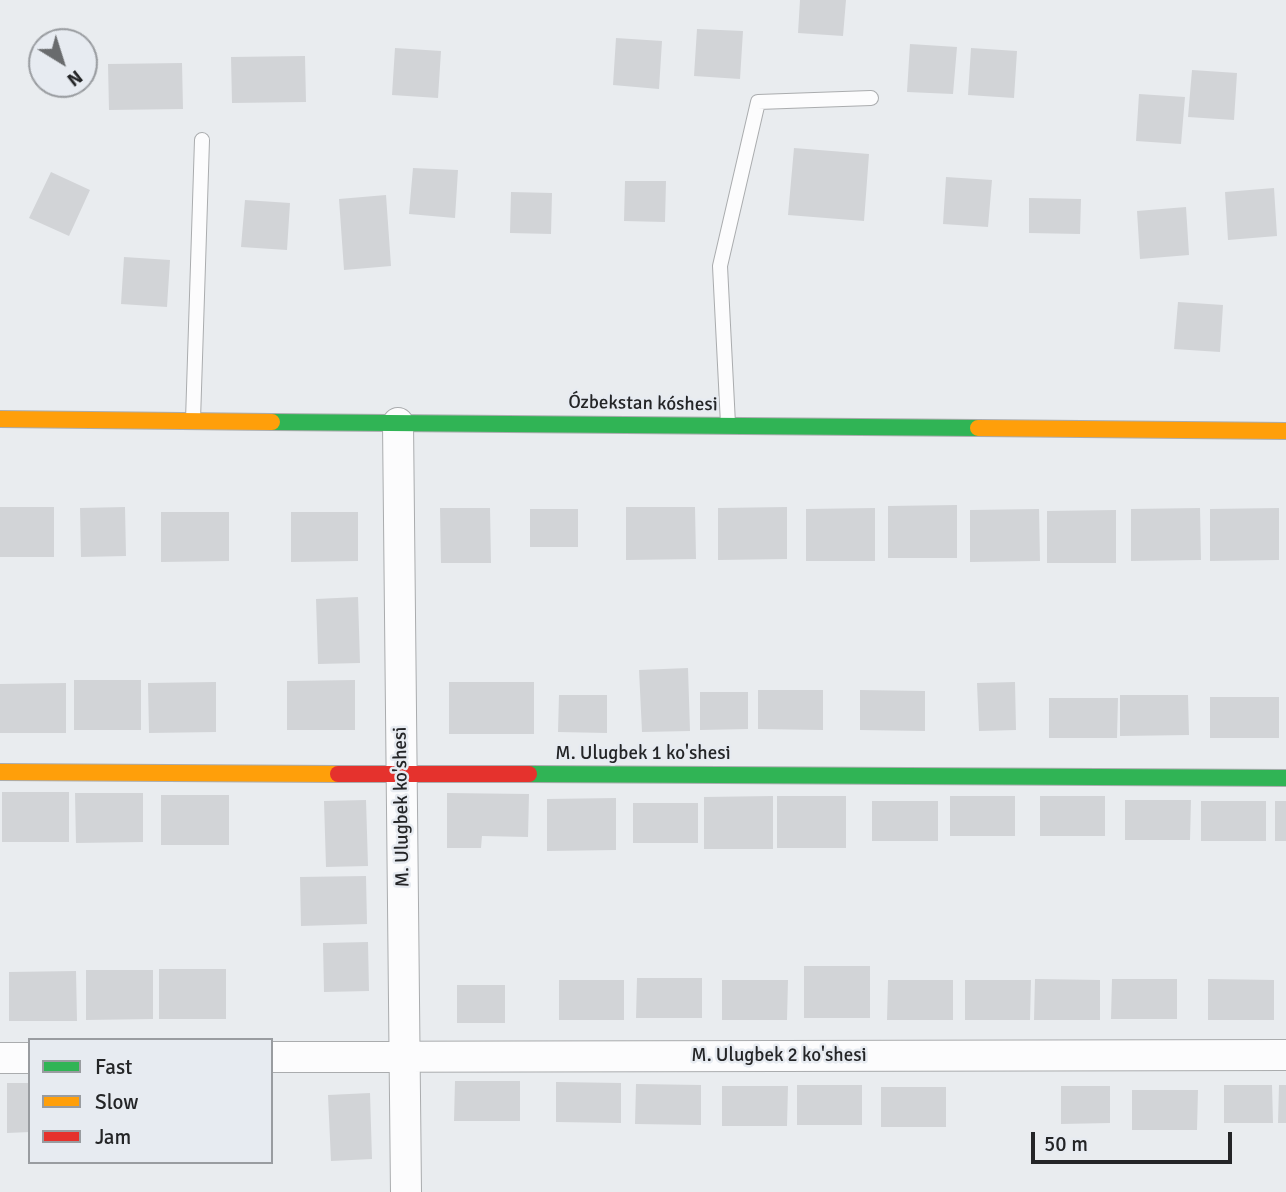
<!DOCTYPE html>
<html>
<head>
<meta charset="utf-8">
<style>
	body { margin:0 }
	#map { position:relative; width:1286px; height:1192px; overflow:hidden; background:#e9ecef; font-family:Signika,sans-serif }
	canvas { display:block }
	.legend { position:absolute; left:28px; top:1038px; width:245px; height:126px; box-sizing:border-box; background:#e7ebf1; border:2px solid #999ca0; margin:0; padding:9px 12px; list-style:none; font-size:21px; color:#242527 }
	.legend li { display:flex; align-items:center; gap:14px; height:35px }
	.legend b { width:35px; border:2px solid #999ca0 }
	.north { position:absolute; left:28px; top:28px; width:70px; height:70px; box-sizing:border-box; background:#e7ebf1; border:2px solid #999ca0; border-radius:50%; rotate:142deg; font-size:19px; font-weight:700; line-height:28px; text-align:center; color:#242527 }
	.north::after { content:''; display:block; margin:auto; width:24px; height:32px; background:#696b6d; clip-path:polygon(50% 0,100% 100%,50% 72%,0 100%) }
	.scale { position:absolute; left:1031px; top:1132px; width:201px; height:32px; box-sizing:border-box; border:4px solid #242527; border-top:0; padding-left:9px; font-size:21px; line-height:24px; white-space:nowrap; color:#242527; -webkit-text-stroke:5px #e7ebf1; paint-order:stroke }
</style>
</head>
<body>
<div id="map">
<canvas width="1286" height="1192"></canvas>
<ul class="legend">
<li><b style="height:9px;background:#30b455"></b>Fast</li>
<li><b style="height:9px;background:#ff9f0a"></b>Slow</li>
<li><b style="height:9px;background:#e5322d"></b>Jam</li>
</ul>
<div class="north">N</div>
<div class="scale">50 m</div>
</div>
<script>
const ctx = document.querySelector('canvas').getContext('2d');
ctx.lineJoin = 'round';
function fill(path, color) { ctx.fillStyle = color; ctx.fill(path, 'evenodd'); }
const toPath = rows => new Path2D(rows.map(r => 'M' + r).join(''));
function stroke(path, color, width, dash) { ctx.strokeStyle = color; ctx.lineWidth = width; ctx.lineCap = dash ? 'butt' : 'round'; ctx.setLineDash(dash || []); ctx.stroke(path); }
function write(font, color, halo, rows, align = 'center') {
  ctx.font = font + ' Signika,sans-serif'; ctx.lineWidth = 5; ctx.setLineDash([]); ctx.textBaseline = 'middle'; ctx.strokeStyle = halo; ctx.fillStyle = color; for (const [text, x, y, turn = 0] of rows) {
    ctx.save(); ctx.translate(x, y); ctx.rotate((+turn || 0) * Math.PI / 180); ctx.textAlign = isNaN(turn) ? turn : align; if (halo) ctx.strokeText(text, 0, 0); ctx.fillText(text, 0, 0); ctx.restore();
  }
}
fill(toPath([
	[800,0,846,0,843,36,798,33],
	[697,29,743,31,740,79,694,76],
	[616,38,662,41,659,89,613,85],
	[910,44,957,47,953,94,907,92],
	[395,48,441,51,438,98,392,95],
	[971,48,1017,51,1014,98,968,95],
	[305,56,306,102,232,103,231,57],
	[182,63,183,109,109,110,108,64],
	[1192,70,1237,73,1234,120,1188,117],
	[1139,94,1185,97,1181,144,1136,141],
	[794,148,869,154,864,221,788,215],
	[413,168,458,170,455,218,409,214],
	[51,172,90,190,69,236,29,218],
	[946,177,992,180,988,227,943,224],
	[625,181,666,181,665,222,624,221],
	[1274,188,1277,236,1228,240,1225,192],
	[511,192,552,193,551,234,510,233],
	[386,195,391,266,344,270,339,199],
	[1029,198,1081,199,1080,234,1029,233],
	[245,200,290,203,287,250,241,247],
	[1186,207,1189,255,1140,259,1137,211],
	[124,257,170,260,167,307,121,304],
	[1178,302,1223,305,1220,352,1174,349],
	[957,505,957,558,888,558,888,506],
	[0,507,54,507,54,557,0,557],
	[125,507,126,556,81,557,80,508],
	[626,507,695,507,696,559,626,560],
	[787,507,787,559,718,560,718,508],
	[440,508,490,508,491,563,441,563],
	[875,508,875,561,806,561,806,509],
	[1200,508,1201,560,1131,561,1131,509],
	[1279,508,1279,560,1210,561,1210,509],
	[530,509,578,509,578,547,530,547],
	[1039,509,1040,561,970,562,970,510],
	[1116,510,1116,563,1047,563,1047,511],
	[161,512,229,512,229,561,161,562],
	[291,512,358,512,358,561,291,562],
	[358,597,360,663,318,664,316,599],
	[688,668,690,731,642,732,639,670],
	[74,680,141,680,141,730,74,730],
	[355,680,355,730,287,730,287,681],
	[216,682,216,732,149,733,148,683],
	[449,682,534,682,534,734,449,734],
	[1015,682,1016,730,979,731,977,683],
	[66,683,66,733,0,733,0,684],
	[758,690,823,690,823,730,758,729],
	[860,690,925,691,925,731,860,730],
	[700,692,748,692,748,729,700,730],
	[559,695,607,695,607,733,558,732],
	[1120,695,1188,695,1189,735,1120,736],
	[1210,697,1279,697,1279,738,1210,738],
	[1049,698,1118,698,1117,738,1049,738],
	[2,792,69,792,69,842,2,842],
	[75,793,143,793,143,842,76,843],
	[447,793,529,794,528,837,482,836,481,848,447,848],
	[161,795,229,795,229,845,161,845],
	[773,796,773,849,704,849,704,797],
	[777,796,846,796,846,848,777,848],
	[950,796,1015,796,1015,836,950,836],
	[1040,796,1105,796,1105,836,1040,836],
	[616,798,616,850,547,851,547,799],
	[366,800,368,866,326,867,324,801],
	[1125,800,1191,800,1190,840,1125,840],
	[872,801,938,801,938,841,872,841],
	[1201,801,1266,801,1266,841,1201,841],
	[1275,801,1286,801,1286,841,1275,841],
	[633,803,698,803,698,843,633,843],
	[366,876,367,924,301,926,300,877],
	[368,942,369,991,324,992,323,943],
	[804,966,870,966,870,1018,804,1018],
	[159,969,226,969,226,1019,159,1019],
	[86,970,153,970,153,1019,86,1020],
	[76,971,77,1021,9,1021,9,972],
	[637,978,702,978,702,1018,636,1018],
	[1035,979,1100,980,1100,1020,1034,1020],
	[1112,979,1177,979,1177,1019,1111,1019],
	[1208,979,1274,980,1274,1020,1208,1020],
	[559,980,624,980,624,1020,559,1020],
	[722,980,788,980,787,1020,722,1020],
	[888,980,953,980,953,1020,887,1020],
	[965,980,1031,980,1030,1020,965,1020],
	[457,985,505,985,505,1023,457,1023],
	[455,1081,520,1081,520,1121,454,1121],
	[556,1082,621,1083,621,1123,556,1122],
	[7,1083,30,1083,30,1132,7,1133],
	[636,1084,701,1085,701,1125,635,1124],
	[797,1085,862,1085,862,1125,797,1125],
	[1224,1085,1272,1085,1273,1123,1224,1123],
	[1279,1085,1286,1085,1286,1123,1278,1123],
	[722,1086,788,1086,787,1126,722,1126],
	[1061,1086,1110,1086,1110,1123,1061,1124],
	[881,1087,946,1087,946,1127,881,1127],
	[1132,1090,1198,1090,1197,1130,1132,1130],
	[370,1093,372,1159,331,1161,328,1095]
]), '#d2d4d7');
const lane = toPath([
	[193,420,202,140],
	[728,424,720,266,758,102,871,98]
]);
const street = toPath([
	[398,423,406,1192],
	[271,1057,1286,1055],
	[0,1058,30,1058]
]);
const fast = toPath([
	[272,422,978,428],
	[529,774,1286,778]
]);
const slow = toPath([
	[0,419,272,422],
	[978,428,1286,431],
	[0,772,338,774]
]);
const jam = toPath([
	[338,774,529,774]
]);
stroke(lane, '#aaacae', 16);
stroke(street, '#aaacae', 32);
stroke(fast, '#aaacae', 18);
stroke(slow, '#aaacae', 18);
stroke(jam, '#aaacae', 18);
stroke(lane, '#fcfcfd', 14);
stroke(street, '#fcfcfd', 30);
stroke(fast, '#30b455', 16);
stroke(slow, '#ff9f0a', 16);
stroke(jam, '#e5322d', 16);
write('19px', '#242527', '#e7ebf1', [
	["Ózbekstan kóshesi",643,404,1],
	["M. Ulugbek 1 ko'shesi",643,754],
	["M. Ulugbek ko'shesi",402,807,-91],
	["M. Ulugbek 2 ko'shesi",779,1056]
]);
</script>
</body>
</html>
